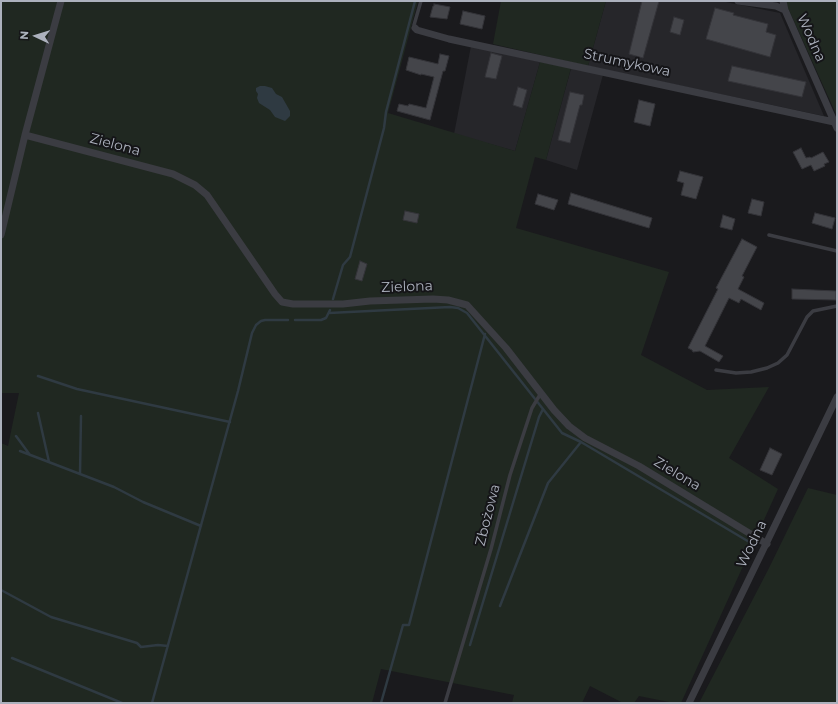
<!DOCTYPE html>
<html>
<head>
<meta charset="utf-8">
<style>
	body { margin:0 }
	#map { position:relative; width:838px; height:704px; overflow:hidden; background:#1a1a1d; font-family:Montserrat,sans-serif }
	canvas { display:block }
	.frame { position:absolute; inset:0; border:2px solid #acb1bd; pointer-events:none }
	.north { position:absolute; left:16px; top:16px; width:40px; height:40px; -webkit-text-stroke:3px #151518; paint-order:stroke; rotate:274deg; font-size:11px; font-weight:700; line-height:16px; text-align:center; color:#acb1bd }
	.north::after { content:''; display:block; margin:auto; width:14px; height:18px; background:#acb1bd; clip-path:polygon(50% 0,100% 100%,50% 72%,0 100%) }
</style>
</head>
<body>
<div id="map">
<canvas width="838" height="704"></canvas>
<div class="frame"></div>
<div class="north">N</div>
</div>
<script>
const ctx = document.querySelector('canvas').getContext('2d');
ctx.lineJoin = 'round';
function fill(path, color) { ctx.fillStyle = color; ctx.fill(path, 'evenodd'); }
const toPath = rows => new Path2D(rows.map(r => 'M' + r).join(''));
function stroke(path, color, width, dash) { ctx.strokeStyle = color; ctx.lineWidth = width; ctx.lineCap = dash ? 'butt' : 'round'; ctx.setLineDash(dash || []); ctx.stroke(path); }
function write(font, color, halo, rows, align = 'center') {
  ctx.font = font + ' Montserrat,sans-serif'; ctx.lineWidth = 4; ctx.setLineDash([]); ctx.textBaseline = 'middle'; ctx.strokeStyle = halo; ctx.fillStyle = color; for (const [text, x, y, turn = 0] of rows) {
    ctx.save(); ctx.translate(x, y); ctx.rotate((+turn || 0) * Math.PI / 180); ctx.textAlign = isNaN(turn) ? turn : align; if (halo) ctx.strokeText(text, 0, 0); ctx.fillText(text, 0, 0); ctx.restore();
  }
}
fill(toPath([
	[606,1,721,1,780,13,824,116,588,66],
	[471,46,540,62,515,151,454,134],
	[572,65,604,71,577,170,546,160]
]), '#26262a');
fill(toPath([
	[1,1,418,1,388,113,515,151,540,62,571,68,546,160,535,157,516,228,669,272,641,355,707,390,769,387,729,458,778,489,681,703,674,703,639,696,634,703,623,703,590,686,582,703,512,703,514,695,381,669,372,703,1,703,1,443,8,446,19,393,1,393],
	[501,1,606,1,588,66,493,44],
	[786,1,837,1,837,116,788,8],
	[808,488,837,495,837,703,699,703,769,568]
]), '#202821');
fill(toPath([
	[260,86,265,86,272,88,276,94,282,97,290,111,290,116,285,121,275,117,270,110,259,103,257,98,258,94,256,91,256,88]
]), '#2f3a42');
stroke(toPath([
	[333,299,343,265,350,257,384,128,386,112,415,1],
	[329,313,450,307,458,308,467,313,562,433,581,442,756,546],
	[295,320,321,320,326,318,330,310],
	[38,376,77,389,230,422],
	[38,413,49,462],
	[16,436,30,455],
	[20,451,114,487,143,502,201,526],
	[80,474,81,416],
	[1,590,51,617,137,643,141,647,158,645,168,646],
	[500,606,548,483,581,442],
	[470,645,539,417,543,409],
	[12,658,122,703],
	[152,703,238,391,252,333,256,325,261,321,265,320,288,320],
	[381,703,403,625,409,625,485,334]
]), '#2f3a42', 2.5);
const building = toPath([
	[642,1,659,1,643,58,629,54,642,1],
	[434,4,450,7,447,19,430,17,433,6,434,6,434,4],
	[715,8,734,13,733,15,768,24,766,32,776,35,770,57,706,39,715,8],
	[463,11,485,16,482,29,460,24,463,11],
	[674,17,684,20,680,35,670,32,674,17],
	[491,53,502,56,496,79,485,77,491,53],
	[440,54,449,56,445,71,443,71,430,120,397,111,399,104,408,106,409,104,426,108,434,77,421,74,421,75,406,70,409,57,438,64,440,54],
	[732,66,806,82,802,97,728,81,732,66],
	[518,87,527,90,522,108,513,105,518,87],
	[570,92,584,95,582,105,580,105,570,143,558,140,570,92],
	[639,100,655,104,650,126,634,122,639,100],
	[801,148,806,158,810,157,811,158,823,152,829,162,824,164,825,166,814,171,811,165,802,169,793,152,801,148],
	[680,171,703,177,696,199,681,195,684,183,677,181,680,171],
	[571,193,652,218,649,228,568,204,571,193],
	[538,194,558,200,554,210,535,204,538,194],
	[752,199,764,202,761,216,748,213,752,199],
	[405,211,419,214,417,223,403,220,405,211],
	[815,213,835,218,832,229,812,223,815,213],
	[723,215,735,219,732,230,720,227,723,215],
	[742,239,757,247,742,276,744,277,738,289,764,303,761,310,741,299,739,303,729,298,705,346,723,356,719,362,700,351,693,352,692,350,688,348,718,289,716,288,742,239],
	[360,261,367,264,362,281,355,279,360,261],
	[792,289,836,291,836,300,792,299,792,289],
	[770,448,782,454,772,475,760,470,770,448]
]);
fill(building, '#44454a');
stroke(building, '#343439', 1);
stroke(toPath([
	[415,28,414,25,421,1],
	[769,235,837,251],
	[716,370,736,373,751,372,767,368,778,363,787,355,807,317,813,311,837,306],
	[445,703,491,549,510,475,532,408,541,393]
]), '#3b3c42', 3.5);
stroke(toPath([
	[738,1,776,6,785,10],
	[783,1,785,10,837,128],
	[415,28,417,30,449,39,834,122],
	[25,135,173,174,195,185,207,195,275,294,282,302,293,304,343,304,370,301,433,299,448,300,467,305,506,348,554,410,569,426,585,438,639,466,767,544],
	[1,235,25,135,61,1],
	[689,703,837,397]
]), '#3b3c42', 7);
write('14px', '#acb1bd', '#151518', [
	["Wodna",811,38,66],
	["Strumykowa",627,63,12],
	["Zielona",115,145,15],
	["Zielona",407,287,-2],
	["Zielona",677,474,31],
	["Zbożowa",488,515,-76],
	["Wodna",752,544,-64]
]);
</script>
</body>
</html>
